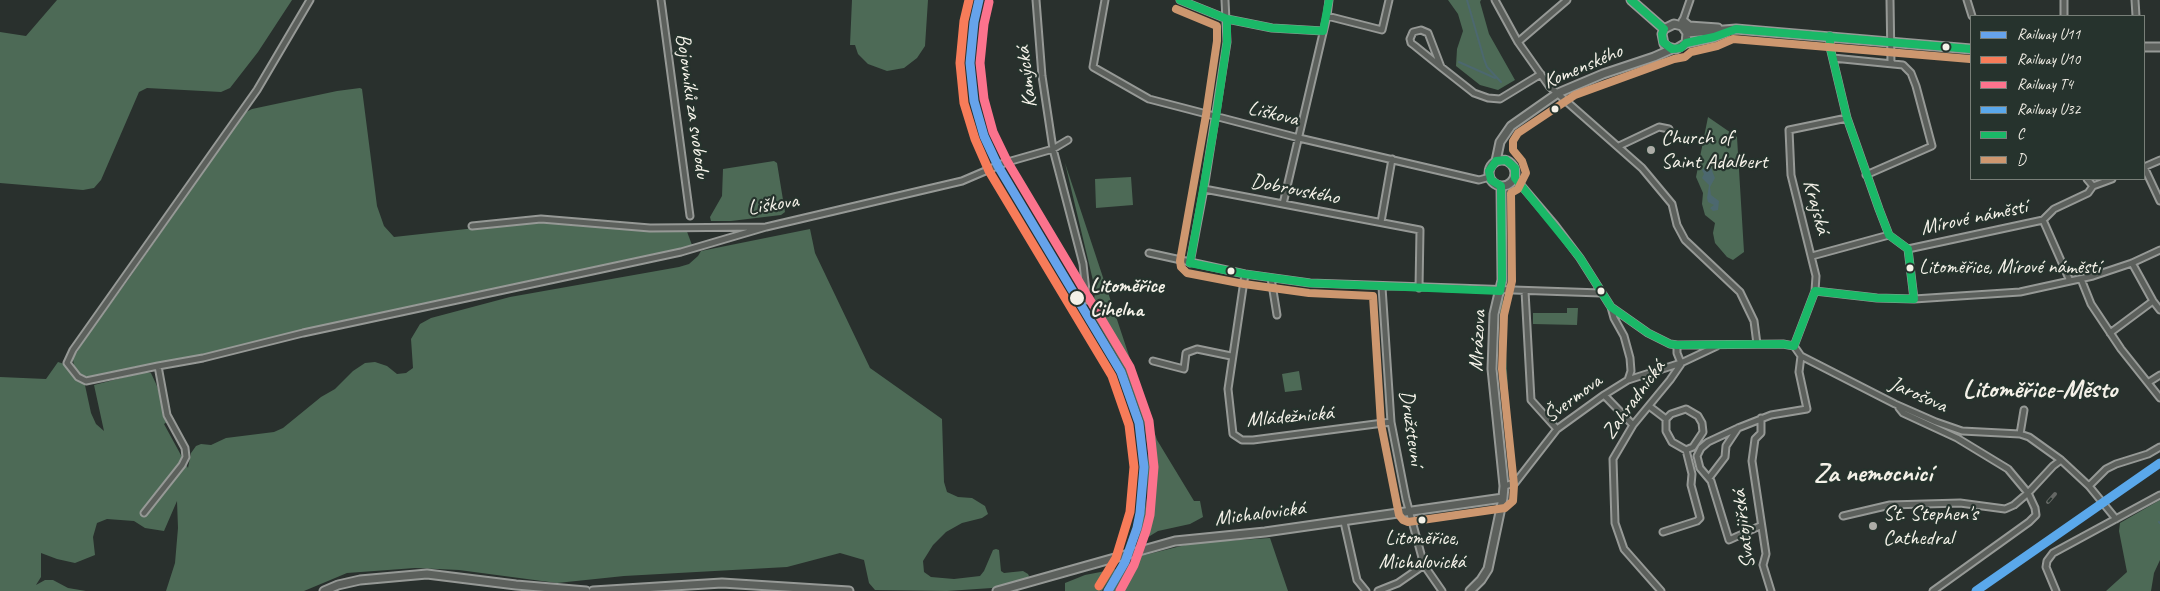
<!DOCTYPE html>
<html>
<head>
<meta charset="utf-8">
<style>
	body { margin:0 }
	#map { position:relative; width:2160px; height:591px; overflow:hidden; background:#29302d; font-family:Caveat,sans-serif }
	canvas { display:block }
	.legend { position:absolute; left:1970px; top:15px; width:175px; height:165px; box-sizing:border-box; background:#26332d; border:1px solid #787f78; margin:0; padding:6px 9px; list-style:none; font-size:15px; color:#f4f1e8 }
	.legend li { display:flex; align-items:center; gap:10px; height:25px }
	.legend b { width:25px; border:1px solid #787f78 }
</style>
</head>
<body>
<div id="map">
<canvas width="2160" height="591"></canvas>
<ul class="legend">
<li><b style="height:6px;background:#66a3eb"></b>Railway U11</li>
<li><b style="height:6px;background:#f77c59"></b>Railway U10</li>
<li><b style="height:6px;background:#fc738d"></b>Railway T4</li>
<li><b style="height:6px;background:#5aa8eb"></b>Railway U32</li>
<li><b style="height:6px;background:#1ab867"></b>C</li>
<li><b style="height:6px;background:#cd976f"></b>D</li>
</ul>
</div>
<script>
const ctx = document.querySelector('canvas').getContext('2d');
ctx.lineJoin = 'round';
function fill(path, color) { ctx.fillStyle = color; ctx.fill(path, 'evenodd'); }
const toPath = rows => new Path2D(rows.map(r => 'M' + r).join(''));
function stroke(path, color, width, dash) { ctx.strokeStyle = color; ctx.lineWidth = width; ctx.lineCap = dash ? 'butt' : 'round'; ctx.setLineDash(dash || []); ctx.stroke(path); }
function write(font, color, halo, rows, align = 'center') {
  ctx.font = font + ' Caveat,sans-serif'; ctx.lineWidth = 4.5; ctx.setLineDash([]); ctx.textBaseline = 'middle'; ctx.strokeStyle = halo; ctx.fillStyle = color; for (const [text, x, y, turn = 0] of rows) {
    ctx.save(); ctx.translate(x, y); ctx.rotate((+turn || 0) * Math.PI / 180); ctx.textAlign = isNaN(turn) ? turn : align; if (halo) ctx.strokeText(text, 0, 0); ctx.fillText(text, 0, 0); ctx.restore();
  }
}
fill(toPath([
	[57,0,292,0,258,52,230,88,221,92,147,88,139,92,101,180,94,188,83,190,0,183,0,32,26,36],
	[852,0,928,0,925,46,917,58,904,68,887,71,868,64,858,54,855,45,850,45],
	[1448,0,1481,0,1480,2,1489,34,1515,80,1498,90,1480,85,1456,66,1457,49,1463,31,1458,14],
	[360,88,362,89,377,206,384,226,394,237,539,221,686,229,692,245,679,250,550,276,195,357,134,367,95,377,83,376,91,413,96,424,104,431,94,385,145,372,151,373,157,386,168,421,164,424,188,468,191,453,196,446,201,444,211,445,226,438,274,432,283,428,321,397,335,389,353,371,365,363,375,362,387,366,397,374,406,373,413,368,411,339,420,324,431,318,510,297,679,267,689,264,698,256,701,251,810,229,815,253,870,368,942,419,944,482,947,492,958,497,972,498,985,506,988,514,982,518,962,523,946,532,933,545,923,561,924,572,931,577,954,579,980,576,984,571,993,550,996,549,999,550,1001,571,1004,573,1023,571,1028,574,1029,576,1026,580,992,588,947,591,875,590,869,583,864,560,840,553,787,567,624,576,557,583,459,570,415,568,347,573,304,591,166,591,175,563,178,528,177,501,164,531,145,528,134,521,107,519,97,523,93,537,95,555,75,563,57,559,41,553,41,577,36,585,45,580,53,580,68,588,86,591,0,591,0,377,46,379,58,362,74,367,73,359,84,340,128,280,244,113,252,109,337,91],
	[1708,117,1737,137,1744,252,1733,260,1727,257,1715,243,1713,233,1715,223,1705,215,1702,204,1703,193,1696,177],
	[774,161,777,163,785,212,781,215,731,221,711,221,710,217,722,196,723,169],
	[1065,163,1157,440,1194,501,1200,501,1203,517,1190,524,1158,531,1145,539,1135,550,1141,529,1147,498,1148,451,1144,423,1125,370,1093,315,1095,289],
	[1131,177,1133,205,1096,208,1095,179],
	[1503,298,1509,407,1503,412,1500,378,1500,302],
	[1567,308,1578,308,1577,325,1533,324,1533,313,1567,313],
	[1299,371,1302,390,1285,392,1282,374],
	[2160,500,2160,560,2154,573,2151,591,2106,591,2127,572,2119,531,2120,523],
	[1270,538,1288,591,1113,591,1129,564,1137,557,1193,543],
	[1116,569,1102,591,1065,591,1065,583,1085,575]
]), '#4d6a56');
fill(toPath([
	[1706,167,1711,168,1715,178,1710,187,1711,195,1719,201,1718,210,1713,211,1710,208,1714,205,1708,202,1707,198,1709,185,1702,178,1704,174,1702,170]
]), '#4c686f');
stroke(toPath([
	[1467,0,1484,59,1487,67,1501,82],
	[1459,62,1495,78],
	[2159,522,2160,523]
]), '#4c686f', 2);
const street = toPath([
	[661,0,690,216],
	[1036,0,1042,76,1053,149,1083,264,1087,300],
	[1105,0,1093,67,1149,99,1299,138,1479,180,1490,177],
	[1180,0,1227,19,1272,28,1323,31],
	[1495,0,1518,42,1549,86,1642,168,1672,204,1677,225,1685,240,1740,292,1754,321,1757,344],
	[1890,0,1891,62],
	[1967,0,1972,16],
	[2064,0,2064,16],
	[2135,0,2136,16],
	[1327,16,1382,30,1389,0],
	[1682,23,1690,0],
	[1830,36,1830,47,1847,118,1879,209,1889,235,1908,249],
	[1518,42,1567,0],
	[1833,58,1903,65,1911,73,1916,86,1932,146,1866,175],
	[1441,67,1428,33,1421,30,1413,32,1410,39,1411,43,1415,46,1441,67,1474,93,1488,98,1500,99,1541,74],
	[1619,146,1659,127,1669,129],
	[2144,167,2160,201],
	[2144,167,2160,160],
	[1515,178,1555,225,1580,258,1611,307,1648,333,1670,344,1677,345,1783,344,1794,346,1801,356,1895,404,1936,422,1962,431,2020,434,2029,437,2061,460,2089,486,2116,519],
	[2087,179,2093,186],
	[1204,189,1420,230,1419,288],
	[1283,204,1327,16,1329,0],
	[2043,220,2054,209,2088,193,2093,186,2112,179],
	[2043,220,2070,281],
	[1381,222,1392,159],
	[472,226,541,219,650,228,766,227,962,181,1004,163,1053,149,1068,140],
	[1908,249,2043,220],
	[1908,249,1914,299],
	[1149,253,1245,274,1310,283,1601,293],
	[1812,256,1889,235],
	[1190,263,1204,189,1227,42,1225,0],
	[2132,263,2153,301,2160,310],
	[1245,274,1228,389,1233,434,1242,440,1253,440,1391,422],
	[1271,278,1277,315],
	[2081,279,2091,304,2121,349,2160,398],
	[1382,287,1391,422,1406,499,1424,565,1442,591],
	[1525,291,1531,400,1557,429],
	[1815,291,1877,298,1914,299,2020,292,2093,276,2132,263,2160,250],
	[1611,307,1614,318,1624,336,1630,358,1631,371,1628,380],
	[2110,333,2153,301],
	[1677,345,1677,353,1681,363],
	[1794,346,1815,291,1816,276,1791,175,1789,130,1847,118],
	[1153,361,1184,369,1186,353,1197,349,1231,356],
	[158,366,86,381,78,377,67,363,73,350,257,90,310,0],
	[2149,382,2160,375],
	[1604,395,1633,425],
	[1649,406,1666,419,1666,431,1672,442,1686,450,1693,447,1703,432,1702,423,1698,416,1686,409,1671,414,1666,419],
	[1899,408,1903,413,1957,438,2008,469,2028,493,2035,508,2036,515,2029,522,1933,591],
	[1761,418,1761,433,1755,439,1752,461,1766,554,1763,565,1771,591],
	[2020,434,2024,410],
	[1709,478,1725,457,1726,446,1738,428],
	[1504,486,1515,483,1557,429,1604,395,1628,380,1681,363,1717,346],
	[2089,486,2106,469,2116,464,2148,454,2160,447],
	[144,513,182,465,186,457,185,448,167,415,158,366,203,358,303,333,681,252,766,227],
	[1843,516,1890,505,1960,503,2005,509,2014,505,2028,493,2053,466,2061,460],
	[1344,522,1357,580,1366,591],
	[1760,526,1729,540,1711,481,1700,468,1697,456,1701,448,1708,442,1738,428,1771,415,1807,409,1799,372,1801,356],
	[1663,532,1697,521,1700,518,1691,485,1692,474,1686,450],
	[1378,591,1398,583,1424,565],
	[1661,591,1624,549,1615,523,1613,459,1633,425,1670,380,1681,364],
	[2056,591,2046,567,2047,561,2053,553,2160,495]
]);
const secondary = toPath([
	[1631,0,1664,29],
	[1683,21,1689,26,1718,28],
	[1687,33,1736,29,1971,49],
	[1686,43,1687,33,1682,26,1674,24,1664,29,1662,34,1664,44,1668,47,1676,49,1686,43,1714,37,1726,32],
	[2144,47,2160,47],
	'1489 173a13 13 0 1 1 26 0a13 13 0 1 1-26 0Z',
	[1496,161,1500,142,1511,126,1558,93,1603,74,1654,57,1672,49],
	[324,591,338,585,360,580,427,574,516,585,586,591],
	[593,591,722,583,849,591],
	[997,591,1175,541,1265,532,1503,498],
	[1470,591,1481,580,1488,569,1503,498,1504,486,1492,369,1494,314,1502,280,1501,186]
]);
stroke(street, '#969996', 9);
stroke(secondary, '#969996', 11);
stroke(street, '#5c605c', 5);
stroke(secondary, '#5c605c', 7);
const rail = toPath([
	[2048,502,2055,494]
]);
stroke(rail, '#646764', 4);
stroke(rail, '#26332d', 2, [5.5]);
stroke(toPath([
	[1180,0,1227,19,1272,28,1323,31,1329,0],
	[1631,0,1664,29,1662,34,1663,42,1672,49,1681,48,1686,43,1714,37,1736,29,1971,49],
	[1227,19,1227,42,1216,117,1190,263,1245,274,1310,283,1500,291,1502,280,1501,186,1491,180,1489,171,1496,161,1506,160,1515,168,1515,178,1580,258,1611,307,1648,333,1670,344,1677,345,1783,344,1794,346,1815,291,1877,298,1914,299,1908,249,1889,235,1879,209,1847,118,1830,47,1830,36]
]), '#1ab867', 8);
stroke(toPath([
	[1176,9,1217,26,1217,41,1206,115,1180,261,1181,267,1187,273,1244,284,1309,293,1373,296,1381,424,1399,515,1403,520,1408,522,1505,508,1513,501,1514,485,1502,369,1504,315,1512,281,1511,193,1518,189,1526,173,1522,161,1513,150,1513,141,1518,133,1575,95,1674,59,1685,57,1691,52,1717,46,1733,39,1970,59]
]), '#cd976f', 8);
stroke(toPath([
	[979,0,974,22,970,63,974,101,984,136,998,166,1121,372,1139,423,1144,467,1140,513,1137,528,1125,562,1108,591]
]), '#66a3eb', 9);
stroke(toPath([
	[969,0,964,21,960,63,964,103,975,139,989,171,1112,376,1129,425,1134,467,1130,512,1116,558,1099,586]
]), '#f77c59', 9);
stroke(toPath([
	[989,2,984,24,980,63,984,99,993,132,1007,161,1130,367,1149,421,1154,467,1150,515,1146,531,1134,565,1120,591]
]), '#fc738d', 9);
stroke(toPath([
	[1976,591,2160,463]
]), '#5aa8eb', 9);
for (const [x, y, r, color] of [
	[1946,47,4.5,"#f4f1e8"],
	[1555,109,4.5,"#f4f1e8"],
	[1651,150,5,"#adada7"],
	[1910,268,4.5,"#f4f1e8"],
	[1231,271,4.5,"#f4f1e8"],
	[1601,291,4.5,"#f4f1e8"],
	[1077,298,8,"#f4f1e8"],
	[1422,520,4.5,"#f4f1e8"],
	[1873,526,5,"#adada7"]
]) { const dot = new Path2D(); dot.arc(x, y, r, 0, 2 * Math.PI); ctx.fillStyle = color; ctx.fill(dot); stroke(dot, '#26332d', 2); }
write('20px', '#f4f1e8', '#26332d', [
	["Litoměřice, Mírové náměstí",1919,268],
	["Litoměřice,",1422,539,"center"],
	["Michalovická",1422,563,"center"]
], 'left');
write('21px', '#f4f1e8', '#26332d', [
	["Komenského",1583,67,-23],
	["Kamýcká",1027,77,-97],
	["Bojovníků za svobodu",692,106,82],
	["Liškova",1273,114,14],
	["Dobrovského",1295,190,11],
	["Liškova",773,205,-9],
	["Krajská",1816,207,75],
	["Mírové náměstí",1974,218,-12],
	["Mrázova",1478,341,-87],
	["Jarošova",1918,395,24],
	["Švermova",1573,399,-37],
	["Zahradnická",1634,400,-54],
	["Mládežnická",1290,417,-5],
	["Družstevní",1411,428,82],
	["Michalovická",1260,514,-7],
	["Svatojiřská",1744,529,-97]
]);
write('21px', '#f4f1e8', '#26332d', [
	["Church of",1661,138],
	["Saint Adalbert",1661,162],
	["St. Stephen's",1883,514],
	["Cathedral",1883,538]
], 'left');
write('bold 21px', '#f4f1e8', '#26332d', [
	["Litoměřice",1090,286],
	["Cihelna",1090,310]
], 'left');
write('bold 26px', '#f4f1e8', '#26332d', [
	["Litoměřice-Město",2040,390],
	["Za nemocnicí",1873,474]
]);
</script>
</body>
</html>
